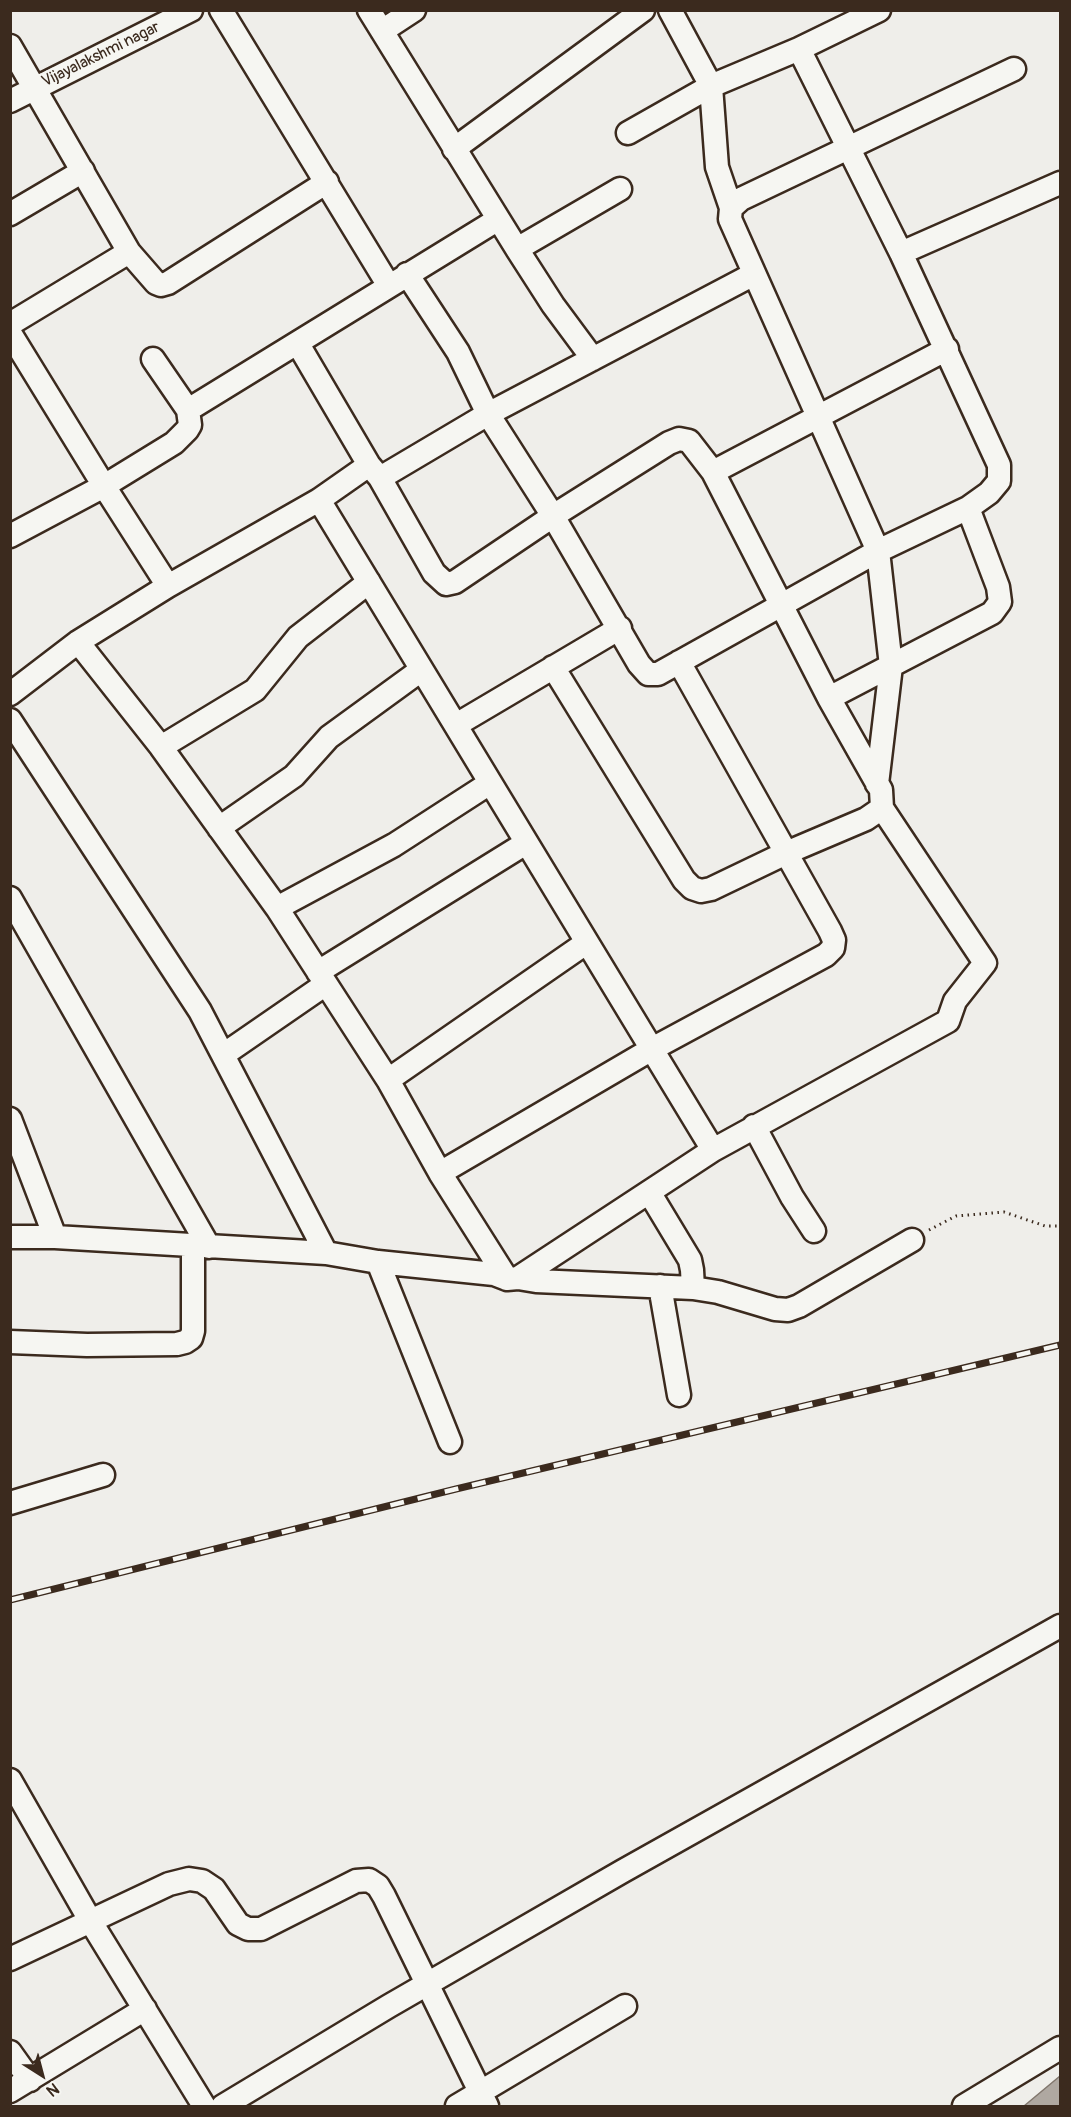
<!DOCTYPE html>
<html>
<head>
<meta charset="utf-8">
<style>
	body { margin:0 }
	#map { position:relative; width:1071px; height:2117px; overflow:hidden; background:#efeeea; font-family:Pangolin,sans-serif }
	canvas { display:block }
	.frame { position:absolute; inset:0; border:12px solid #3b2a1e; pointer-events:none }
	.north { position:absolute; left:12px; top:2045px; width:60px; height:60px; -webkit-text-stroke:4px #f6f6f2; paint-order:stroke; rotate:144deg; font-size:16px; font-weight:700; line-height:24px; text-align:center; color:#3b2a1e }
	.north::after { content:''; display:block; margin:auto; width:21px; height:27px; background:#3b2a1e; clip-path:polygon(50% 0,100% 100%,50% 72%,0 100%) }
</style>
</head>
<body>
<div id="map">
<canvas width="1071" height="2117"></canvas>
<div class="frame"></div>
<div class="north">N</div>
</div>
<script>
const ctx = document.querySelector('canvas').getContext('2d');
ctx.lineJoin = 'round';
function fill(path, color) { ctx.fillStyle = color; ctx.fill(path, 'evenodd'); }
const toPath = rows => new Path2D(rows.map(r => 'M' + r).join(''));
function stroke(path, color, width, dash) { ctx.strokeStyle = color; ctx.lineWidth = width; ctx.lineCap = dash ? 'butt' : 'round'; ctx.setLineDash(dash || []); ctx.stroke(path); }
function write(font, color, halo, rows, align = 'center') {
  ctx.font = font + ' Pangolin,sans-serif'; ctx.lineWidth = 4.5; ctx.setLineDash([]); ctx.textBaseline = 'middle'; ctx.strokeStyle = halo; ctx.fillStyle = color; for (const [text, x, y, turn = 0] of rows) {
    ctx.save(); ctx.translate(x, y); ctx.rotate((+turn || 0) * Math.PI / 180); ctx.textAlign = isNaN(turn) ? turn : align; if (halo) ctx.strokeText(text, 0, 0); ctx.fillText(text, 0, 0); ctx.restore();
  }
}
const water = toPath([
	[1060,2076,1060,2106,1024,2106,1060,2076]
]);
fill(water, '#afa8a1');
stroke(water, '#81766d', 1.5);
const minor = toPath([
	[221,10,389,286],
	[369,10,517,249,620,189],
	[670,10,711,86,799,49,879,10],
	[382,31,414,10],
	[10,46,129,252,156,283,161,285,168,283,327,182],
	[10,101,191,10],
	[628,133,711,86,717,167,731,208],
	[454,149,643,10],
	[10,214,83,171],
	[517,249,553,305,593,359],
	[901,253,1060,183],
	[407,274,458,352,488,414,553,516,639,664,648,674,658,674,878,551,968,508,989,493,999,481,999,465,901,253,799,49],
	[10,324,129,252],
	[10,333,104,486,168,586],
	[298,344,369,465,380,478,434,573,446,584,455,582,553,516,669,443,679,439,689,441,713,472,829,698,881,790,882,808,866,819,786,853,711,889,701,891,692,888,684,880,553,667],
	[188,410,497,220],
	[713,472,947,349],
	[380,478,488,414,754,274],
	[319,500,713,1150],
	[10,536,104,486,174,443,187,430,190,425,188,410,153,359],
	[78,642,161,747,277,908,388,1080,440,1173,507,1279],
	[10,694,78,642,168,586,319,500,369,465],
	[829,698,992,613,1000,602,998,587,968,508],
	[10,720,200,1011,326,1253],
	[456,725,620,628],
	[161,747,255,690,298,637,369,582],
	[877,784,891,666,878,551,730,219,731,208,741,199,1014,69],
	[219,828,294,776,329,737,421,670],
	[10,898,209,1247],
	[277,908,394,845,490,783],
	[318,972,526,843],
	[223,1055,326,984],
	[388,1080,586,943],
	[10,1119,55,1237],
	[754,1126,792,1197,814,1231],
	[440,1173,652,1049,826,955,833,948,834,940,830,931,679,662],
	[649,1192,690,1260,692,1270,693,1288],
	[10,1237,55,1237,326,1253,378,1262,494,1274,507,1279,518,1278,536,1281,693,1288,718,1292,775,1309,788,1310,799,1306,912,1240],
	[378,1262,450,1442],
	[518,1278,713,1150,948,1021,955,1001,985,963,882,808],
	[660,1286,679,1395],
	[10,1342,87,1345,177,1344,185,1342,191,1338,193,1331,193,1246],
	[10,1503,103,1475],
	[10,1780,91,1922,204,2106],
	[10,1959,169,1884,189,1879,202,1881,214,1889,238,1924,248,1929,261,1929,356,1881,369,1880,378,1886,384,1896,487,2106],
	[10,2052,30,2080],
	[10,2091,145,2009],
	[223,2106,389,2006,623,1871,1060,1626],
	[457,2106,625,2006],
	[964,2106,1060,2048]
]);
stroke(minor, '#3b2a1e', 27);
stroke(toPath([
	[929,1230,956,1216,1004,1212,1045,1226,1060,1226]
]), '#3b2a1e', 3, [1.5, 4.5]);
stroke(minor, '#f6f6f2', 22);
const rail = toPath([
	[10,1600,456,1489,1060,1345]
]);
stroke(rail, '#3b2a1e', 7);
stroke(rail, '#f6f6f2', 4.5, [14]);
write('16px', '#3b2a1e', '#f6f6f2', [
	["Vijayalakshmi nagar",101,55,-26]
]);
</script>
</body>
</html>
